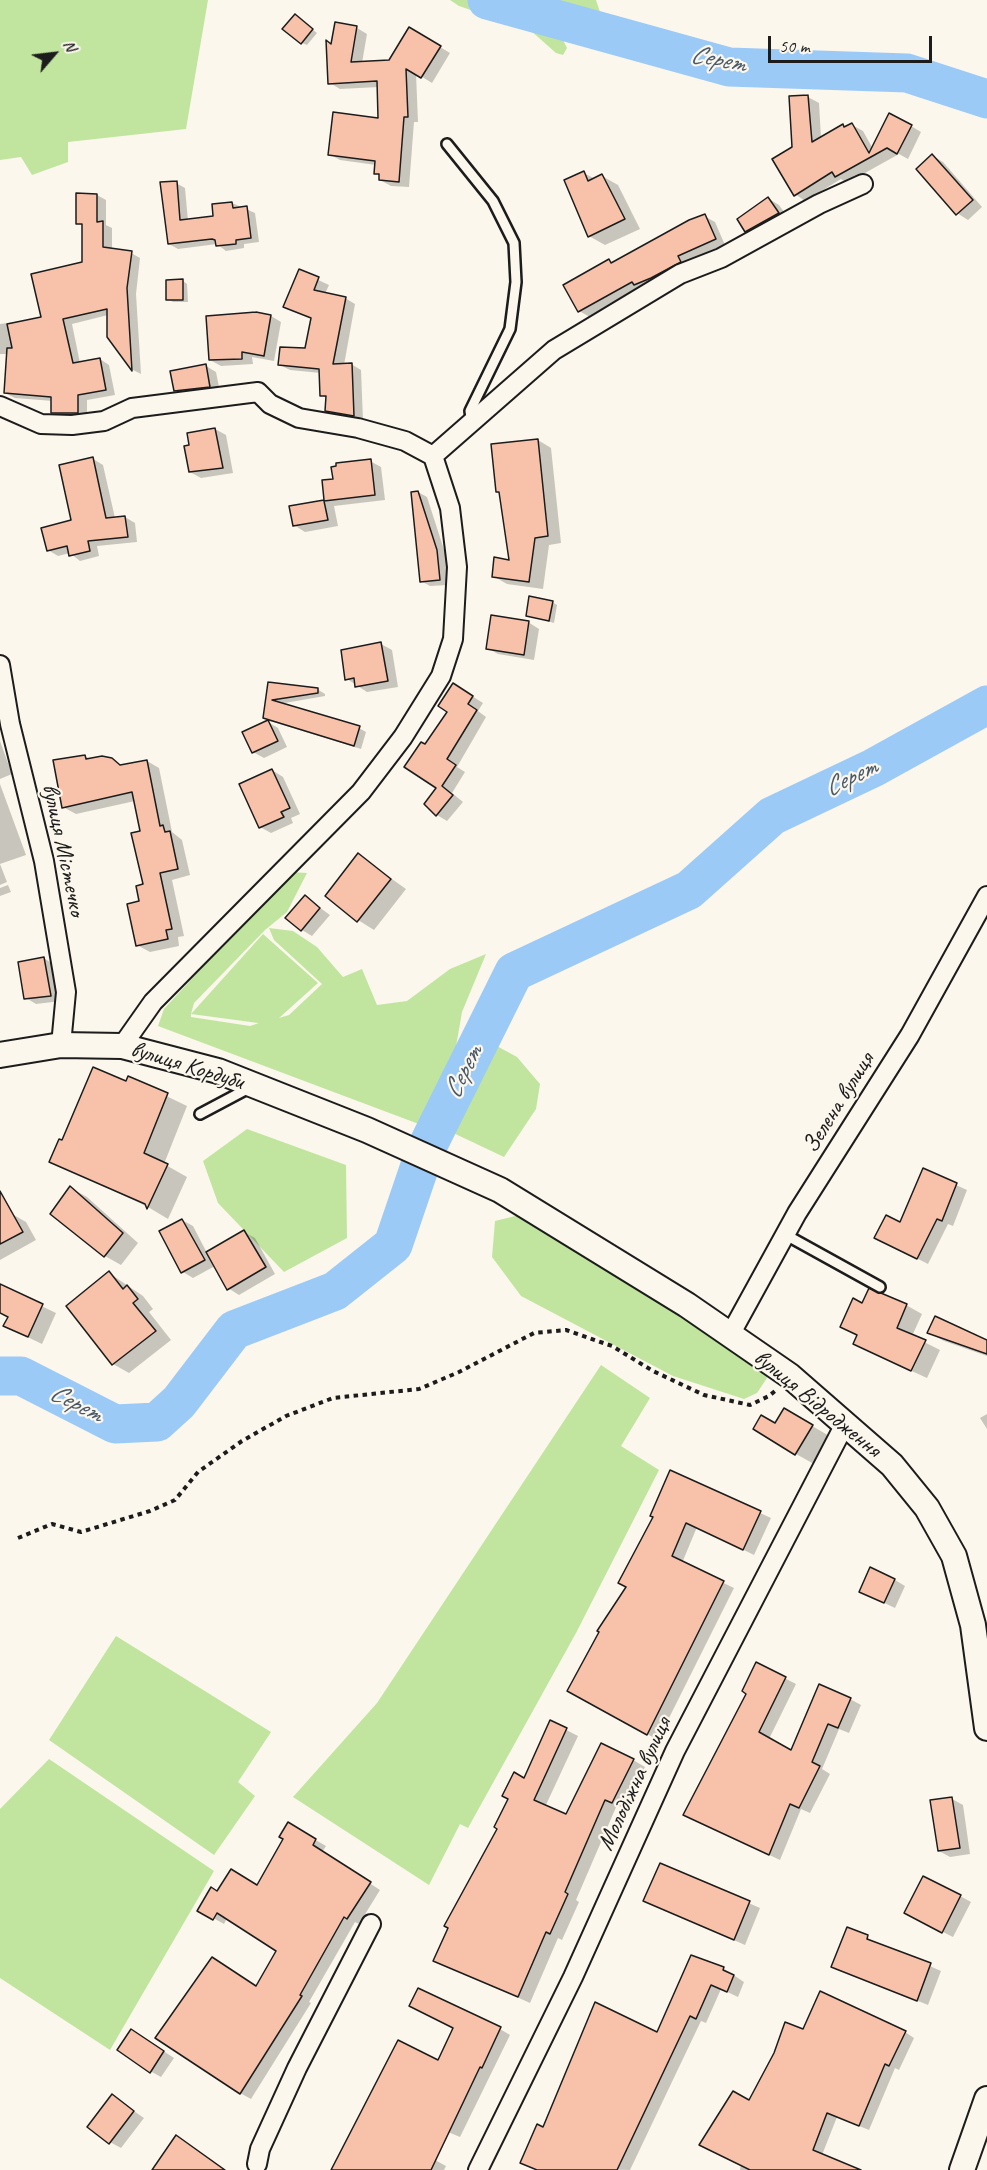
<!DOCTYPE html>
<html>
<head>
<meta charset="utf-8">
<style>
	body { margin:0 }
	#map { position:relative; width:987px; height:2170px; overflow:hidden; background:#fbf7ec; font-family:Caveat,sans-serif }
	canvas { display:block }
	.north { position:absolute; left:24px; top:24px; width:60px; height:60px; -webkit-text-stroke:4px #fbf7ec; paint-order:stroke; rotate:62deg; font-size:16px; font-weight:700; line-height:24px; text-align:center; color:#1c1c1c }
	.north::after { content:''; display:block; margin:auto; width:21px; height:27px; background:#1c1c1c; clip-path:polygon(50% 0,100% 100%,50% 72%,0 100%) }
	.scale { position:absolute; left:768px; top:36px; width:164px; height:27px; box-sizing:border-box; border:3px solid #1c1c1c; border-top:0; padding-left:8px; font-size:18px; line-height:21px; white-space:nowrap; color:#1c1c1c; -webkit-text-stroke:4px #fbf7ec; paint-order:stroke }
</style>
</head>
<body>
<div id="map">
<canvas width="987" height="2170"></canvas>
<div class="north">N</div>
<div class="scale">50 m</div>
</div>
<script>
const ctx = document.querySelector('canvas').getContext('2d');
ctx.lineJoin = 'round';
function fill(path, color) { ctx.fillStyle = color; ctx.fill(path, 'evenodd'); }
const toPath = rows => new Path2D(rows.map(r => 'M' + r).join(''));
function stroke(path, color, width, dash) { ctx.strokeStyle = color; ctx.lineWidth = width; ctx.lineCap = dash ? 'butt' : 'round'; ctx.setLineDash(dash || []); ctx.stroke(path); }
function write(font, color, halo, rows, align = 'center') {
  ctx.font = font + ' Caveat,sans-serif'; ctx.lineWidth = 4.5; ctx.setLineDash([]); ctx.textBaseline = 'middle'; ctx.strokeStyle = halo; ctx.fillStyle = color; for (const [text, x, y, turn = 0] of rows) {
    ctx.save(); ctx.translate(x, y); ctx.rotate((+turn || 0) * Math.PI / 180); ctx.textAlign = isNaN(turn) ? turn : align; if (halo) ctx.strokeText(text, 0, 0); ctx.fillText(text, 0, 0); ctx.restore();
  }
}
fill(toPath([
	[0,0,208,0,186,129,68,142,68,162,32,175,21,157,0,160],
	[450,0,487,0,533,21,557,28,567,48,563,55,556,53,530,30,459,6],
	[502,0,596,0,601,15,594,22,541,17],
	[290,872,307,873,287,912,265,930,194,1003,191,1014,263,934,318,983,279,1018,289,1015,322,984,274,940,269,928,293,931,317,947,343,977,362,969,377,1005,407,1001,450,969,486,954,462,1012,454,1058,439,1103,424,1126,158,1026,164,1009],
	[191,1014,258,1023,259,1023,250,1026,191,1017],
	[495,1045,517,1057,540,1084,536,1109,504,1157,447,1130,461,1088],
	[247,1129,346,1165,347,1238,284,1272,218,1203,203,1161],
	[552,1207,759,1349,767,1378,757,1393,744,1399,673,1376,521,1296,492,1257,495,1221],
	[601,1365,650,1398,621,1446,659,1470,576,1633,468,1828,460,1824,429,1885,293,1797,377,1703],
	[116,1636,271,1732,238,1782,255,1796,214,1855,49,1740],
	[49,1759,214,1871,110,2050,0,1978,0,1809]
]), '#c1e59f');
fill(toPath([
	[300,19,317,33,307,45,302,43],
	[336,24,357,28,367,34,362,63,390,62,410,29,450,53,432,83,416,73,418,122,414,122,409,187,391,186,380,180,381,176,376,173,376,165,340,160,329,154,380,120,379,87,340,89,330,83],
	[808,97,819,103,821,138,843,126,846,128,852,125,863,131,873,149,911,126,921,132,908,159,899,154,847,183,841,179,805,201,795,194,794,148],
	[933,156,943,162,982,207,968,220,957,213],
	[584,173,595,179,602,176,618,185,640,229,605,245,589,236],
	[176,183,185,188,188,221,215,217,232,203,255,213,259,242,244,244,244,248,226,251,217,244,178,249,169,244],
	[97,195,106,200,106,225,112,228,112,250,131,253,140,258,136,294,141,374,133,370,109,337,108,315,72,324,80,363,100,359,109,365,115,395,87,400,87,417,62,418,53,412,53,401,15,398,5,393,8,354,0,354,0,324,43,318,84,263,84,226,78,223],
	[769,199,779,205,789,219,757,237,746,231],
	[704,216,715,222,725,245,687,262,590,317,579,311,609,261,614,263],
	[299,271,329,285,325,294,345,298,355,304,344,365,351,364,361,370,363,421,337,416,326,410,328,399,321,395,321,373,290,370,280,365,306,350,312,318],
	[183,281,187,284,188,302,173,302,168,299],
	[256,313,271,316,281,322,274,361,252,357,253,364,221,366,210,360],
	[206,366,216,372,220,392,186,397,175,390],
	[215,429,226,435,233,473,201,478,190,472],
	[538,440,551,448,561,543,549,545,543,589,507,584,493,576,511,561,501,494,497,492],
	[93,459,103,465,115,518,125,517,135,523,137,542,97,546,99,556,80,561,70,553,58,556,48,550,73,522],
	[370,461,381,467,385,500,334,506,338,526,305,532,294,525,291,507,326,501,324,482,334,480],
	[418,492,427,497,446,556,448,585,430,586,421,581],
	[552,602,557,605,554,623,527,615],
	[528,622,539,629,534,660,498,654,487,648],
	[381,644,392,650,398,687,367,692,347,679],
	[269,683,317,689,325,694,325,696,279,704,359,728,366,732,361,749,270,721,265,718],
	[464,691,483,703,478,711,486,717,457,767,465,772,452,793,463,802,447,821,437,815,439,788,426,746],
	[268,722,278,728,287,747,264,758,253,752],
	[0,741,12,774,0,779],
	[85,756,91,760,111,760,122,766,147,761,159,768,172,832,182,840,190,875,172,880,184,936,178,937,179,946,150,952,137,945,141,903,145,886,142,832,135,801,76,814,63,807],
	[272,770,283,777,300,814,291,818,293,823,271,833,260,827],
	[0,784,26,855,0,864],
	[358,855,406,889,374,930,358,920],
	[0,864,7,882,0,885],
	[8,885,11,892,0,896,0,888],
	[305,897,330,915,312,936,302,930],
	[44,958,54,965,61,1001,36,1004,26,998],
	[129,1078,187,1106,164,1164,187,1177,168,1219,148,1207,51,1161,63,1142],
	[923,1170,967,1190,953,1226,948,1224,928,1264,887,1243,901,1224],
	[71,1188,87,1197,138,1243,121,1265,105,1256,52,1214],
	[12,1214,26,1222,36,1240,0,1260,0,1221],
	[182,1220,193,1226,207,1253,244,1232,255,1238,275,1274,239,1295,228,1288,215,1266,193,1278,183,1272],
	[109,1273,143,1296,153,1309,149,1312,171,1340,129,1373,113,1364],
	[0,1286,56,1313,42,1344,19,1333,9,1317,0,1313],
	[863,1305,906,1305,922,1314,912,1336,940,1350,927,1378,870,1352,858,1336,842,1327],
	[929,1333,987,1342,987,1356,944,1341],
	[785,1410,831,1437,814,1464,796,1454,776,1425],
	[987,1414,987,1429,980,1418],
	[671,1472,771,1518,754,1555,697,1527,682,1563,734,1588,658,1740,569,1691,628,1586],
	[895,1580,905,1586,895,1608,872,1597],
	[757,1664,796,1684,769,1739,792,1752,850,1699,861,1705,849,1733,839,1729,822,1769,830,1774,810,1813,801,1809,780,1860,685,1815,748,1693],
	[551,1722,578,1736,545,1807,566,1816,633,1760,645,1767,624,1809,617,1805,576,1900,579,1902,562,1940,558,1938,530,2003,435,1960],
	[952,1799,963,1805,970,1854,950,1857,939,1851],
	[288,1824,326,1846,322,1852,380,1890,359,1924,355,1922,309,2002,311,2003,251,2099,240,2093,257,1987,279,1951,227,1918,224,1924,199,1910,218,1893,257,1887,285,1838],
	[661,1865,760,1908,745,1945,656,1906],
	[960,1896,971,1902,953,1937,917,1919],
	[847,1929,941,1971,928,2005,832,1966],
	[723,1968,744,1982,738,1997,721,1989,706,2023,701,2021,630,2170,533,2168,544,2129,658,2034],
	[455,2028,500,2029,510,2035,460,2137,436,2127,435,2160,446,2166,444,2170,333,2170,438,2062],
	[804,2031,905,2032,914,2038,899,2070,895,2068,869,2130,837,2117,822,2155,853,2170,740,2170,750,2102],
	[142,2037,174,2058,161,2077,150,2071],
	[112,2096,144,2118,121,2148,110,2142]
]), '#0003');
stroke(toPath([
	[487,0,729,67,907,73,987,99],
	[0,1376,21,1376,115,1424,157,1422,179,1402,234,1330,335,1291,393,1245,425,1151,514,972,689,890,772,816,873,768,987,705]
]), '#9ccaf7', 39);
const building = toPath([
	[295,14,313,29,301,44,282,29,295,14],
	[335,22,357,26,351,62,389,60,409,27,441,46,421,78,406,69,408,117,404,117,399,182,379,180,379,174,374,174,375,161,328,155,333,112,378,118,377,81,328,84,326,40,331,44,335,22],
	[808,95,812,142,843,124,844,127,852,123,869,153,889,113,912,125,897,154,887,148,835,177,832,172,794,196,772,159,792,147,789,96,808,95],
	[932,154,973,200,956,215,916,169,932,154],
	[584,171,588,181,602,174,625,219,588,237,564,180,584,171],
	[177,181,180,220,213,216,212,204,232,202,233,208,247,206,251,238,236,240,236,244,216,246,215,240,212,239,168,244,160,182,177,181],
	[76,193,97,194,97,222,103,221,103,247,132,251,127,288,132,371,107,337,107,309,63,319,73,363,100,358,106,390,78,395,78,413,51,413,51,397,4,393,7,348,12,348,7,324,41,317,31,274,82,262,82,224,76,224,76,193],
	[768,197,779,213,745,232,737,219,768,197],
	[705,214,716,239,678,256,681,262,651,278,634,285,632,282,578,312,563,285,609,259,611,263,689,220,705,214],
	[299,269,319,277,314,290,346,297,333,364,352,363,354,416,325,411,326,396,320,396,319,369,278,365,280,347,305,348,311,318,283,307,299,269],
	[183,279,183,300,166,300,166,280,183,279],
	[256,312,271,315,264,356,242,352,242,359,209,360,206,316,256,312],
	[206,364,210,387,174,391,170,371,206,364],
	[215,428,223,468,189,472,184,446,189,445,187,433,215,428],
	[538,439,548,536,535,538,529,582,492,577,494,557,509,560,499,492,496,492,491,444,538,439],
	[93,457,106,518,125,516,128,537,88,541,90,551,69,556,67,546,47,551,41,528,71,520,59,465,93,457],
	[371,459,375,495,324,501,328,520,293,526,289,506,324,500,322,480,333,479,331,467,336,466,336,463,371,459],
	[418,491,437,550,440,580,420,582,411,492,418,491],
	[529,596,553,601,549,621,526,616,529,596],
	[491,615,529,621,524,655,486,649,491,615],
	[381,642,388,681,355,687,354,678,345,680,341,650,381,642],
	[268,682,318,688,318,693,272,700,360,726,354,746,263,718,268,682],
	[453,683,473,696,468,704,477,710,447,759,456,765,442,786,453,795,436,816,424,804,436,788,404,767,421,742,425,744,447,712,438,706,453,683],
	[268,720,278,741,252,753,242,732,268,720],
	[85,755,86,759,102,756,112,758,120,765,147,760,160,826,163,825,165,832,170,831,178,869,160,873,172,929,166,930,168,939,136,946,127,904,139,901,136,886,143,884,131,833,140,831,132,792,62,808,53,760,85,755],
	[272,769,290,808,281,812,284,817,259,828,239,784,272,769],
	[358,853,391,879,357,922,325,896,358,853],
	[305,895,320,908,301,931,285,918,305,895],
	[44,957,51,996,24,999,18,962,44,957],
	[93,1067,126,1081,128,1076,168,1093,144,1153,168,1164,147,1209,145,1204,49,1162,59,1139,62,1140,93,1067],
	[923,1168,957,1183,942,1221,937,1219,917,1259,874,1238,886,1215,900,1222,923,1168],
	[70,1186,123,1233,104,1257,50,1214,70,1186],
	[0,1191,23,1232,0,1244,0,1191],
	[182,1219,205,1260,181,1273,159,1231,182,1219],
	[244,1230,266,1267,227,1290,206,1252,244,1230],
	[109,1271,123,1289,127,1285,138,1299,133,1303,156,1331,112,1365,66,1306,109,1271],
	[0,1284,43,1304,28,1337,3,1326,8,1317,0,1313,0,1284],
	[869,1288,907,1304,897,1328,926,1340,911,1371,853,1344,857,1335,840,1327,853,1298,862,1303,869,1288],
	[935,1316,987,1340,987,1354,927,1333,935,1316],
	[784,1408,813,1425,795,1455,753,1429,761,1415,775,1423,784,1408],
	[670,1470,761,1511,743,1550,686,1523,672,1556,724,1581,647,1735,567,1691,599,1632,597,1631,626,1587,618,1583,653,1517,650,1516,670,1470],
	[870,1567,895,1579,884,1603,859,1592,870,1567],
	[756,1662,786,1677,759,1732,791,1750,819,1684,851,1698,838,1728,828,1724,812,1762,820,1766,799,1808,790,1804,769,1855,683,1815,746,1694,742,1691,756,1662],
	[550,1720,567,1728,534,1800,566,1814,601,1743,634,1759,612,1803,605,1800,565,1892,568,1894,550,1934,546,1932,518,1997,433,1961,448,1928,444,1926,497,1829,494,1827,508,1799,502,1796,514,1772,524,1778,550,1720],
	[952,1797,960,1848,938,1851,930,1800,952,1797],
	[288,1822,316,1839,313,1845,371,1882,347,1919,344,1917,300,1995,302,1996,240,2094,155,2038,212,1957,256,1986,276,1951,217,1913,213,1920,197,1911,211,1887,217,1891,231,1869,257,1885,283,1839,279,1837,288,1822],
	[660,1863,750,1901,734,1940,643,1901,660,1863],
	[923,1876,961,1895,942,1933,904,1913,923,1876],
	[847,1927,868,1935,867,1939,931,1963,917,2001,831,1967,847,1927],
	[691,1955,724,1967,723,1970,734,1975,727,1992,711,1985,696,2019,690,2016,617,2170,537,2170,520,2163,537,2124,543,2127,595,2002,657,2032,691,1955],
	[418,1988,501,2027,482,2068,480,2067,431,2170,331,2170,398,2040,438,2060,453,2028,409,2006,418,1988],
	[820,1991,906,2031,889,2066,885,2064,859,2126,827,2113,813,2150,861,2170,750,2170,699,2145,733,2091,749,2100,774,2053,785,2022,803,2029,820,1991],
	[131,2029,164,2051,150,2073,117,2050,131,2029],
	[112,2094,134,2111,109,2144,87,2127,112,2094],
	[176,2135,225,2170,152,2170,176,2135]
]);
fill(building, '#f8c2aa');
stroke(building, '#1c1c1c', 1.5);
const lane = toPath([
	[447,144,493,201,514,243,516,282,510,329,470,411,472,423],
	[200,1114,249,1088],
	[786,1235,880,1287]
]);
const street = toPath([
	[0,406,41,424,72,425,104,421,132,408,258,392,270,404,299,418,358,428,405,441,433,456,450,508,457,567,453,639,441,676,403,737,361,792,153,1002,122,1046],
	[433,456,554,350,680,274,721,258,819,204,863,184],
	[0,665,10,724,44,861,66,992,61,1045],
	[730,1335,797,1213,910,1035,987,896],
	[257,2164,260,2149,297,2068,371,1924],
	[478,2170,573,1977,675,1751,845,1424]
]);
const secondary = toPath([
	[0,1055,61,1045,122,1046,218,1071,367,1130,500,1190,687,1305,790,1376,892,1465,927,1508,954,1556,973,1625,987,1728],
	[962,2170,987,2099]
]);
stroke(lane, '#1c1c1c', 14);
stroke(street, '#1c1c1c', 22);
stroke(secondary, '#1c1c1c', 28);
stroke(toPath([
	[18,1538,52,1524,81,1532,150,1511,175,1500,198,1472,242,1441,286,1416,333,1398,419,1389,459,1372,534,1333,566,1330,612,1346,653,1371,704,1395,750,1405,769,1396,775,1391]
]), '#1c1c1c', 4, [4.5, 4.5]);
stroke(lane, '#fbf7ec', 9);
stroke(street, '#fbf7ec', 18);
stroke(secondary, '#fbf7ec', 24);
write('24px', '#1c1c1c', '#fbf7ec', [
	["вулиця Містечко",63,850,78],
	["вулиця Кордуби",187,1066,17],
	["Зелена вулиця",839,1103,-58],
	["вулиця Відродження",817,1404,39],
	["Молодіжна вулиця",635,1784,-65]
]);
write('italic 26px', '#495969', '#fbf7ec', [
	["Серет",718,60,11],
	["Серет",851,778,-26],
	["Серет",464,1072,-63],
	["Серет",76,1404,27]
]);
</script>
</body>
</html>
